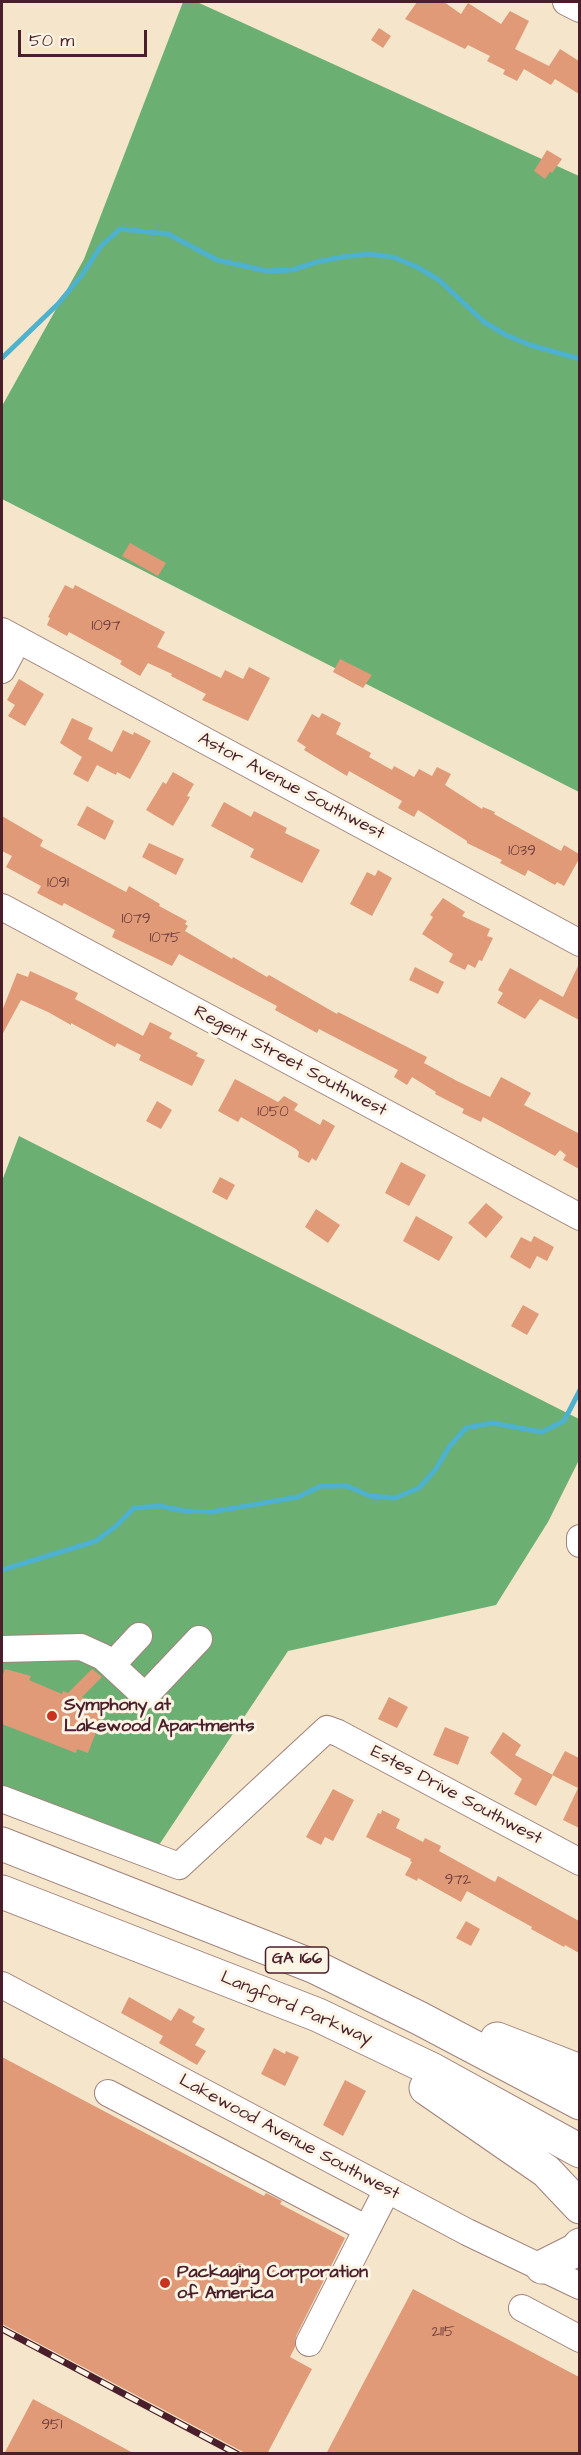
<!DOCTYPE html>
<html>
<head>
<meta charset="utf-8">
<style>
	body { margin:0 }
	#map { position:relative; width:581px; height:2455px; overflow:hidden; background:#f5e5cb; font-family:"Architects Daughter",sans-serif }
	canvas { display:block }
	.frame { position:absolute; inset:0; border:3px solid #4a1f2b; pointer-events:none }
	.scale { position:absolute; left:18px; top:30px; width:129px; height:27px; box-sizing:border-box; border:3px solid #4a1f2b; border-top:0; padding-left:8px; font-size:18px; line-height:21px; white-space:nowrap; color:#4a1f2b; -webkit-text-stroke:4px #fcf5e5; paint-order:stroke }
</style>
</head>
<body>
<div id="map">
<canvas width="581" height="2455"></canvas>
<div class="frame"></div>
<div class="scale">50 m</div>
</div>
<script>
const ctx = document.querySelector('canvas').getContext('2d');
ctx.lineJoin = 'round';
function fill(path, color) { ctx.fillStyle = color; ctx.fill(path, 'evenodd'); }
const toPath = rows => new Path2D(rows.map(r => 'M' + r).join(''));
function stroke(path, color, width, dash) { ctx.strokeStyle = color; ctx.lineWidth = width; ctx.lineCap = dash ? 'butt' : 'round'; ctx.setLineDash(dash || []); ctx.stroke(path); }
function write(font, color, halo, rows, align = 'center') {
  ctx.font = font + ' "Architects Daughter",sans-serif'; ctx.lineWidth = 6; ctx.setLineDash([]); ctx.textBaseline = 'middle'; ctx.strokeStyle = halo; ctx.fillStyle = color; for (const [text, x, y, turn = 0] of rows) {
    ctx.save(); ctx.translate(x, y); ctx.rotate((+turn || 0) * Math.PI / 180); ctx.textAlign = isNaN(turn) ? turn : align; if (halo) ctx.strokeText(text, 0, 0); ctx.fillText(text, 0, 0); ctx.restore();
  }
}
fill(toPath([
	[183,2,197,2,579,176,579,792,2,499,2,406,84,259],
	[19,1136,579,1419,579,1460,548,1522,496,1605,288,1651,159,1845,2,1796,2,1181]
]), '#6caf73');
stroke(toPath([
	[2,358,58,304,82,275,101,246,120,229,168,234,217,260,267,271,292,270,317,262,342,257,368,254,393,257,417,267,439,280,484,322,506,335,530,345,580,359],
	[2,1570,96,1541,116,1526,134,1508,160,1506,185,1511,211,1512,298,1497,321,1486,347,1486,370,1496,395,1498,419,1488,436,1469,449,1447,466,1428,492,1423,542,1432,564,1421,580,1390]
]), '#4eb1cd', 5);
fill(toPath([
	[417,2,444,2,461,14,468,3,501,24,510,11,529,21,515,49,549,66,560,49,579,61,579,94,555,79,551,85,524,69,517,81,503,74,505,70,487,61,490,56,468,45,465,49,405,19],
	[379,28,391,36,383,48,371,40],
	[547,150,562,159,552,173,550,172,545,179,534,171],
	[130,543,166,563,158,576,122,556],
	[65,585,73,589,75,585,165,632,157,647,221,678,225,670,243,679,249,667,270,678,248,721,202,700,206,694,171,676,172,674,148,663,140,676,120,664,122,661,69,632,67,636,47,625,50,618,48,617],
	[340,659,372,675,363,688,333,672],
	[19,679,44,694,25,726,8,716,15,705,7,700],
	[322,713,341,723,336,734,371,753,369,757,392,770,394,766,414,777,419,769,432,776,437,767,451,774,445,785,482,809,483,807,495,812,494,814,561,851,564,845,579,854,579,859,564,886,557,882,555,885,528,870,525,876,500,863,502,860,467,843,467,841,418,810,414,817,398,808,402,801,349,771,347,776,304,750,306,747,297,741,312,714,319,718],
	[72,718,93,728,88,739,112,752,123,730,133,735,134,732,151,741,130,779,117,772,116,775,97,765,88,782,73,774,82,757,60,743],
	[173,772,194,784,187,796,190,797,173,826,146,810,163,782,166,784],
	[224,802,251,817,254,811,287,828,285,833,320,850,302,883,250,857,254,849,211,826],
	[87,806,114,821,105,840,77,825],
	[2,816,43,840,40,846,126,892,129,886,160,904,159,906,187,921,185,924,188,926,185,931,232,959,233,957,267,977,269,975,337,1014,338,1012,427,1057,424,1063,457,1081,490,1097,501,1077,531,1093,524,1105,578,1133,579,1131,579,1169,563,1160,566,1155,560,1150,555,1156,483,1117,481,1122,462,1113,464,1109,435,1094,436,1092,412,1077,407,1085,394,1077,398,1070,319,1029,317,1033,275,1010,277,1006,179,954,172,966,112,937,115,930,64,903,62,906,37,893,41,886,6,867,12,856,2,851],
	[149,843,184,859,176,875,142,857],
	[378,870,392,878,372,916,350,904,367,872,375,876],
	[443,898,465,912,462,916,490,929,487,936,493,938,482,961,479,960,475,968,468,964,465,970,449,962,453,954,422,934,433,917,430,915],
	[579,964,579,1020,540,999,525,1019,497,1003,503,993,498,990,510,968,563,997],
	[415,967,444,982,438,994,409,980],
	[30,971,78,993,75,999,143,1036,150,1022,172,1033,169,1038,198,1053,196,1056,205,1060,192,1086,139,1060,141,1055,117,1043,115,1047,71,1023,71,1025,48,1012,21,1000,2,1035,2,1011,17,973,28,977],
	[235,1079,278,1102,284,1096,298,1104,294,1110,320,1125,323,1119,335,1126,316,1161,312,1158,309,1163,298,1157,299,1152,296,1149,241,1117,238,1122,218,1111],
	[157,1101,172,1110,161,1129,146,1121],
	[401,1162,426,1175,409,1206,385,1193],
	[220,1177,235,1185,227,1200,212,1192],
	[486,1203,503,1217,486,1238,468,1223],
	[316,1209,340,1225,328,1243,305,1227],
	[416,1216,453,1237,439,1261,403,1241],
	[534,1236,554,1247,547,1261,537,1256,530,1269,510,1257,521,1237,531,1242],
	[523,1305,539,1314,527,1335,511,1326],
	[5,1669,31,1676,29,1680,62,1694,63,1691,68,1693,92,1669,102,1677,82,1697,105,1709,88,1753,77,1749,76,1753,2,1724,2,1678],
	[389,1697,408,1707,397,1728,378,1719],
	[445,1727,469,1737,458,1765,433,1755],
	[503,1732,521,1745,515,1755,553,1775,536,1806,514,1794,522,1779,490,1753],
	[565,1751,579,1758,579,1828,563,1820,578,1788,552,1775],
	[333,1789,354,1800,333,1841,325,1837,321,1845,306,1837],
	[382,1810,400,1819,396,1828,423,1842,425,1838,441,1846,439,1851,495,1882,498,1876,579,1921,579,1953,565,1945,564,1947,531,1929,532,1927,467,1891,461,1902,418,1878,417,1881,405,1875,412,1862,410,1861,411,1859,366,1837,378,1813,381,1814],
	[466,1921,480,1929,471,1946,456,1938],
	[129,1997,171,2021,179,2008,195,2017,192,2022,205,2029,195,2045,206,2051,197,2065,159,2043,163,2036,121,2013],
	[274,2048,285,2054,286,2051,299,2057,285,2086,261,2074],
	[2,2057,264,2196,266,2193,282,2201,280,2204,345,2238,296,2336,295,2347,290,2357,312,2369,267,2454,247,2454,2,2324],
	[345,2080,366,2091,343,2136,323,2125],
	[413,2289,579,2377,579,2454,326,2454],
	[33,2399,135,2454,4,2454]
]), '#e09a78');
const minor = toPath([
	[566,2,580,9],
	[2,631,580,943],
	[2,670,18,640],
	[2,907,580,1217],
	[580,1538,580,1544],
	[2,1649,81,1647,103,1657,145,1696,199,1639],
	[112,1665,139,1636],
	[2,1799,179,1866,327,1729,338,1733,580,1862],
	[2,1985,467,2232,580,2286],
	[108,2093,367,2229,387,2190],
	[522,2308,580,2339],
	[309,2343,367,2229]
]);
const highway = toPath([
	[2,1844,315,1967,419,2018,580,2103],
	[2,1892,318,2015,433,2070,580,2151],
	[497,2039,580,2071],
	[426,2088,546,2171,580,2207],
	[542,2267,576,2250,580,2245]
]);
stroke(minor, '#a0827b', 28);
stroke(highway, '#a0827b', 35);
stroke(minor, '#fff', 26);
stroke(highway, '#fff', 33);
const rail = toPath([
	[2,2329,237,2454]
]);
stroke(rail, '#4a1f2b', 7);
stroke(rail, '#fcf5e5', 4.5, [14]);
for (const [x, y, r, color] of [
	[52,1716,6,"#c8321e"],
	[165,2283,6,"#c8321e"]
]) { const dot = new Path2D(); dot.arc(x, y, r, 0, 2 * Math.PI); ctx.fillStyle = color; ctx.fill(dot); stroke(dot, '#fcf5e5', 2); }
write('15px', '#703e3e', null, [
	["1097",106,627],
	["1039",522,852],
	["1091",58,884],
	["1079",136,920],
	["1075",165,939],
	["1050",273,1113],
	["972",458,1881],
	["2115",443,2333],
	["951",52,2426]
]);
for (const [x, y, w] of [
	[297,1960,63]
]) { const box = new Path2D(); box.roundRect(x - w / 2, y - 13, w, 26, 4.5); ctx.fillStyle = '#fcf5e5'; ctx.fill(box); stroke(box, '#4a1f2b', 1.5); }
write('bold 16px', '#4a1f2b', null, [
	["GA 166",297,1960]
]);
write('18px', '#4a1f2b', '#fcf5e5', [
	["Astor Avenue Southwest",291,787,28],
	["Regent Street Southwest",290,1062,28],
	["Estes Drive Southwest",456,1796,28],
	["Langford Parkway",296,2009,23],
	["Lakewood Avenue Southwest",289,2138,28]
]);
write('bold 18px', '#4a1f2b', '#fcf5e5', [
	["Symphony at",64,1706],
	["Lakewood Apartments",64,1727],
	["Packaging Corporation",177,2273],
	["of America",177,2294]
], 'left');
</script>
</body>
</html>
